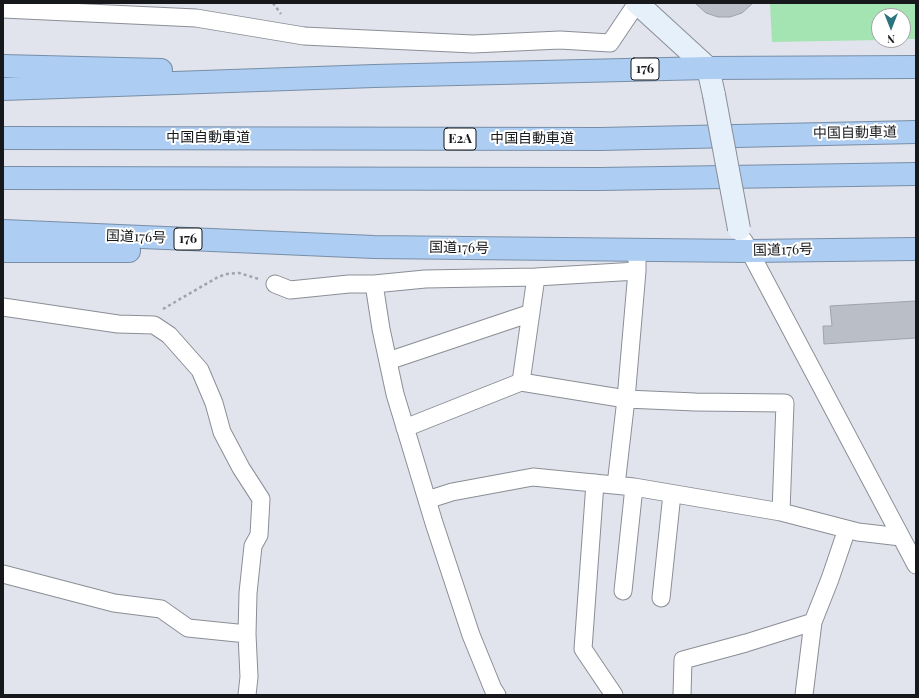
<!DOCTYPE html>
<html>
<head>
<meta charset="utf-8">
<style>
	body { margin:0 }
	#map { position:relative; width:919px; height:698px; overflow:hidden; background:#e1e4ed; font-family:"Playfair Display",serif }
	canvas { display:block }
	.frame { position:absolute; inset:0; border:4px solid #17181b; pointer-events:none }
	.north { position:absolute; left:871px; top:8px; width:40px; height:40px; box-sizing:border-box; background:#fff; border:1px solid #a2a3a4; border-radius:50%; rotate:180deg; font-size:11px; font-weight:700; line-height:16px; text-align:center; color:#17181b }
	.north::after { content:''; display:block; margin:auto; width:14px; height:18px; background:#2b737e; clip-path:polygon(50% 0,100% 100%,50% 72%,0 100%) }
</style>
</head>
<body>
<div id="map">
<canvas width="919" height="698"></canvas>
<div class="frame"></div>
<div class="north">N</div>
</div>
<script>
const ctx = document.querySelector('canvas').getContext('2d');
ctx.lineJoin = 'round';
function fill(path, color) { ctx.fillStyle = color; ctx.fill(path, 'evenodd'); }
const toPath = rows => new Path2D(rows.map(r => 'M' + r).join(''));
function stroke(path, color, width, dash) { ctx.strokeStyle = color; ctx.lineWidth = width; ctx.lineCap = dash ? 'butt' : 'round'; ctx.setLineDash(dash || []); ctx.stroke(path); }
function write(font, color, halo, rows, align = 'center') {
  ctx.font = font + ' "Playfair Display","Noto Sans JP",serif'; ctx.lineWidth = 4; ctx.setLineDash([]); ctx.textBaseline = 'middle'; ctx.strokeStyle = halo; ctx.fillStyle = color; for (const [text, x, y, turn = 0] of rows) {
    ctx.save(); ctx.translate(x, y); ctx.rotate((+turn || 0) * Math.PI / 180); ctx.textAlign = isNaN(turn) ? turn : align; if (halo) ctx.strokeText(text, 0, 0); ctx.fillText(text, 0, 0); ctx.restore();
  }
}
fill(toPath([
	[770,3,916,3,916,39,903,39,903,16,879,16,879,40,772,42]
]), '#a4e3b2');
const building = toPath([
	[695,3,753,3,742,13,730,17,718,17,706,13,695,3],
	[916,301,916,338,824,344,823,326,832,326,830,306,916,301]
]);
fill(building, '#babec6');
stroke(building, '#9fa2aa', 1);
const street = toPath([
	[3,9,196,18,304,36,473,44,560,40,610,43,637,3],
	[744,241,916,565],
	[536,277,637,271,637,260],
	[275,284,290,290,349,284,374,284,425,279,536,277,521,382,405,428],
	[374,284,381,329,395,394,434,523,471,635,493,689,497,695],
	[3,307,118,324,154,325,169,335,200,370,214,403,222,432,241,468,261,499,259,535,253,546,248,593,247,634,249,677,247,695],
	[388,361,531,313],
	[521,382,626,399,695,402,785,403,781,512],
	[595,483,583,649,614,695],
	[616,485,626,399,637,271],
	[427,500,452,492,533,477,634,487,781,512,858,532,901,537],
	[3,574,114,603,161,609,188,628,247,634],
	[623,591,634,487],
	[661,598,672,494],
	[682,695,683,660,746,643,813,622],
	[804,695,813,622,830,579,847,529]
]);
const secondary = toPath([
	[637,3,708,68,714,95]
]);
const highway = toPath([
	[3,66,161,70],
	[3,89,374,76,708,68,916,67],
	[3,138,600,139,916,132],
	[3,178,599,179,916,174],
	[3,231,374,247,748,251,916,249],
	[3,251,129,251]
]);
stroke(street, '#8b8e95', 19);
stroke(secondary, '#8b8e95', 24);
stroke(highway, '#788ea7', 24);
stroke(toPath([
	[273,3,281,14],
	[163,309,218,277,227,274,239,273,259,279]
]), '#a0a3aa', 2.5, [3, 3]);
stroke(street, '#fff', 17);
stroke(secondary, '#e6f0fb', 22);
stroke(highway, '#adcdf2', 22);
const secondaryBridge = toPath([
	[714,95,739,229]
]);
stroke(secondaryBridge, '#8b8e95', 24, []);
stroke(secondaryBridge, '#e6f0fb', 22);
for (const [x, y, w] of [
	[645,69,28],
	[460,139,32],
	[188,239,28]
]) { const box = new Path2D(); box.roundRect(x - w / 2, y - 11, w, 22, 3); ctx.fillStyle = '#fff'; ctx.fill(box); stroke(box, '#17181b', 1); }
write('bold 13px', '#17181b', null, [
	["176",645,69],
	["E2A",460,139],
	["176",188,239]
]);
write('14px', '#17181b', '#fff', [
	["中国自動車道",855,133,-1],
	["中国自動車道",208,138],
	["中国自動車道",532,139],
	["国道176号",136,237,2],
	["国道176号",459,248,1],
	["国道176号",783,250,-1]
]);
</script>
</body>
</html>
